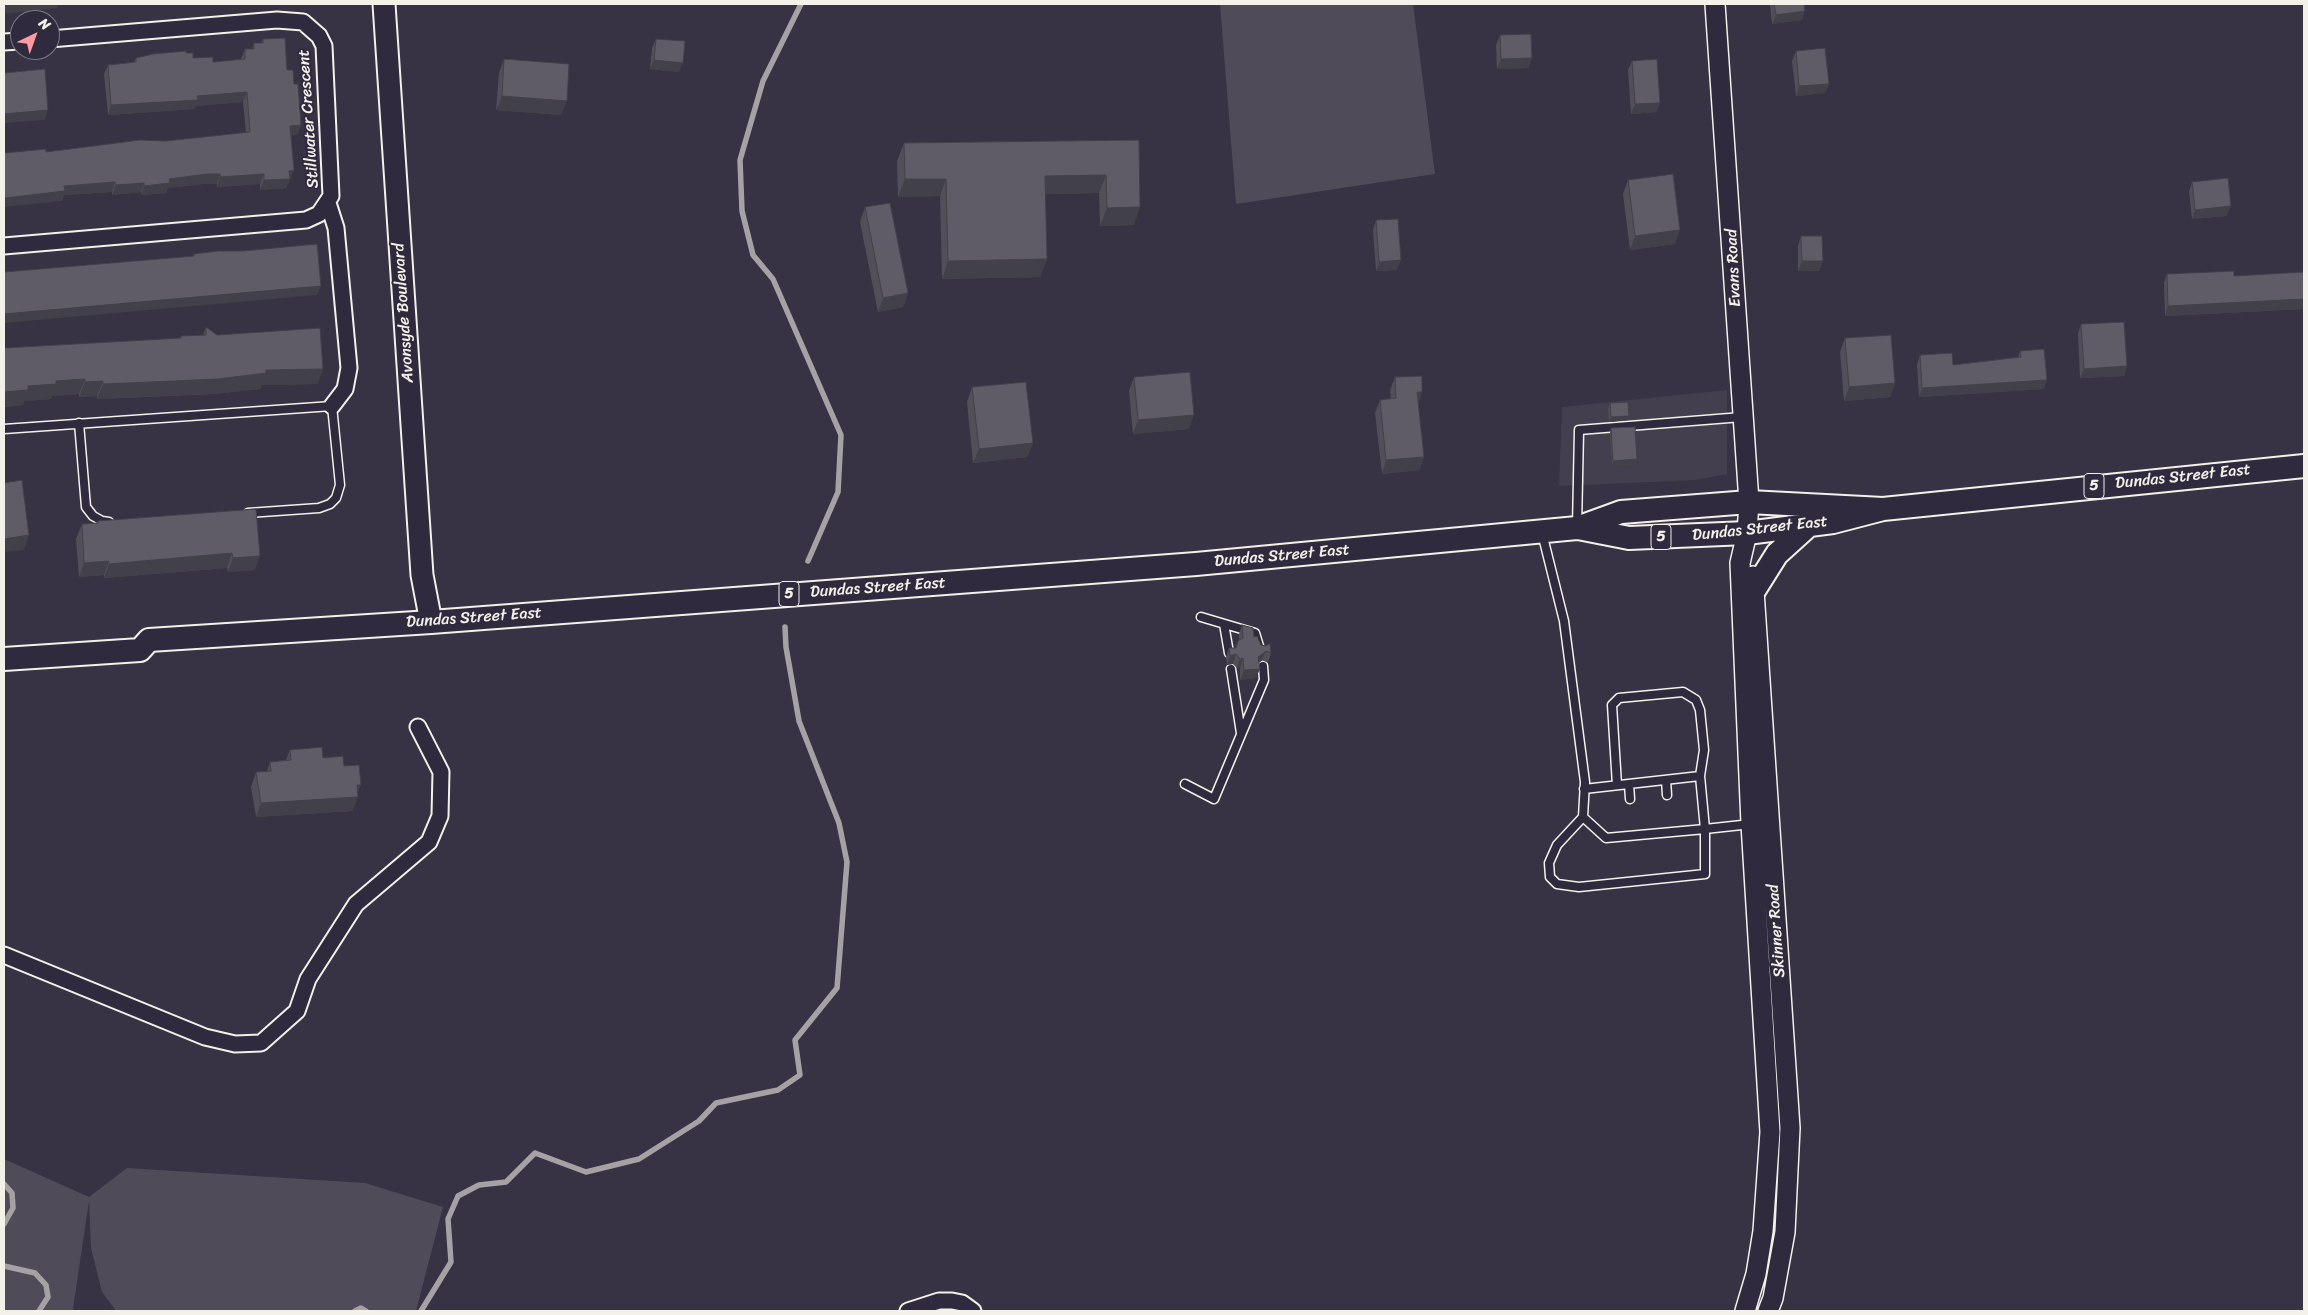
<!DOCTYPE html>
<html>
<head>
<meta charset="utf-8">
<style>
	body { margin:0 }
	#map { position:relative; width:2308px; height:1315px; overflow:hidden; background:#373244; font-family:Sriracha,sans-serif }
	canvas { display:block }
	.frame { position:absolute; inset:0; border:5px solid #f4f1e8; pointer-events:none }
	.north { position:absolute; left:10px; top:10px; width:50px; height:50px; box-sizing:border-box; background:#2f2a3d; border:1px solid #7e7a81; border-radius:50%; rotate:42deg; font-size:14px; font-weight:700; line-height:20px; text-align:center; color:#f4f1e8 }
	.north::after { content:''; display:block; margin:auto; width:18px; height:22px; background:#ff9aa2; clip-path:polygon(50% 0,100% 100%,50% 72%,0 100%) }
</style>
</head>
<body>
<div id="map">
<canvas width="2308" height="1315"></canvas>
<div class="frame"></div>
<div class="north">N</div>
</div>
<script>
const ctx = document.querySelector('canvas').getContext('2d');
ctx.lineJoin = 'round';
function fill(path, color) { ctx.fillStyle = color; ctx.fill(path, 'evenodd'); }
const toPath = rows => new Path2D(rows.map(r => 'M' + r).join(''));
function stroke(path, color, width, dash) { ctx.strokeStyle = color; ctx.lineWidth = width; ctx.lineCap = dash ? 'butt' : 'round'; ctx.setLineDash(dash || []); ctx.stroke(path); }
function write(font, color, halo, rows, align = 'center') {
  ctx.font = font + ' Sriracha,sans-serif'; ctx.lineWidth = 4; ctx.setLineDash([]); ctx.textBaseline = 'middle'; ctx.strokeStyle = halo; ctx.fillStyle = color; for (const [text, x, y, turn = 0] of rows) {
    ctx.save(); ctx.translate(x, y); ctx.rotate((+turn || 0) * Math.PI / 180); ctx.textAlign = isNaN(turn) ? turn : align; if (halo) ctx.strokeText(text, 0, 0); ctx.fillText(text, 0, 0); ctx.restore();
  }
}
fill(toPath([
	[1727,390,1727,474,1696,480,1559,486,1562,407]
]), '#433f4e');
fill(toPath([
	[1220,4,1413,4,1435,174,1236,204],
	[4,1159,89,1197,127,1168,365,1183,443,1207,416,1311,116,1311,102,1292,91,1248,89,1201,73,1309,76,1311,4,1311]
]), '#504b59');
stroke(toPath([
	[801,4,763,81,740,160,742,211,753,255,773,279,841,435,838,492,808,561],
	[4,1184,12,1193,13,1208,4,1224],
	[4,1266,35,1273,46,1285,48,1297,39,1311],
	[355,1311,361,1308,366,1311],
	[421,1311,451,1262,448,1219,458,1196,479,1185,506,1182,535,1153,586,1172,639,1159,699,1121,716,1103,778,1090,800,1075,795,1040,837,988,847,862,839,823,799,721,786,647,785,627]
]), '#a6a2a4', 5.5);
const service = toPath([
	[79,423,86,507,93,516,102,521,109,522],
	[4,429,332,406,340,485,336,498,330,504,319,508,248,513],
	[1577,527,1579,430,1742,417],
	[1542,533,1564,621,1585,782,1583,817,1557,845,1549,863,1550,877,1557,884,1579,887,1705,874,1705,829,1751,824],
	[1201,617,1255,633,1259,646],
	[1224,624,1229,653],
	[1231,669,1241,733],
	[1666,780,1667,795],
	[1185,784,1214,799,1264,680,1263,666],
	[1629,784,1630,799],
	[1617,785,1612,705,1619,698,1683,692,1696,700,1700,710,1704,750,1700,776],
	[1583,817,1606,838,1705,829,1700,776,1584,789]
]);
const minor = toPath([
	[4,42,20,41],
	[328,203,336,228,349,368,345,389,332,406],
	[4,246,306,220,319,214,331,196,324,46,319,36,303,22,277,20,50,39],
	[4,955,205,1037,235,1044,261,1043,297,1011,308,979,356,904,429,842,440,816,441,772,418,727],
	[908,1311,939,1301,952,1301,962,1303,973,1311]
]);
const tertiary = toPath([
	[1715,4,1749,502,1747,533,1740,563,1751,824,1770,1132,1763,1231,1756,1274,1745,1311],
	[1753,576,1790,1128,1785,1232,1773,1298,1768,1311]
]);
const secondary = toPath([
	[384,4,422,575,431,622]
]);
const primary = toPath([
	[1578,528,1629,538,1747,533,1833,522,1883,509,2304,466],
	[1755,589,1777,554,1809,525],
	[4,659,140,650,149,640,431,622,1196,564,1577,528,1621,512,1749,502,1883,509]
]);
stroke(service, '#f4f1e8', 11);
stroke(minor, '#f4f1e8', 19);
stroke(tertiary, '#f4f1e8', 22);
stroke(secondary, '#f4f1e8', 25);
stroke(primary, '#f4f1e8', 26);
stroke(service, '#2f2a3d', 8);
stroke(minor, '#2f2a3d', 15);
stroke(tertiary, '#2f2a3d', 19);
stroke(secondary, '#2f2a3d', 21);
stroke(primary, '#2f2a3d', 22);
fill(toPath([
	[1770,4,1804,4,1802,20,1772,24],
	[1500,35,1529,68,1497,69,1496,45],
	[263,39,287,70,298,134,291,135,294,170,286,188,260,190,260,184,217,187,217,184,203,184,168,188,166,193,141,195,141,192,112,195,112,192,64,195,62,201,46,152,166,141,246,133,243,102,196,106,194,109,108,115,104,74,108,65,134,62,136,58,186,53,193,58,213,62,241,59,245,49,252,49,254,43,261,43],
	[656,39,679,72,650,69,652,48],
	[1796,51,1829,84,1825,93,1796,96,1792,61],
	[504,59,561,115,496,110,499,73],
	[1632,61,1660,103,1656,112,1631,114,1628,70],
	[1139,140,1134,225,1100,226,1099,193,1045,194,1047,259,1040,277,942,279,940,196,898,197,897,161,904,143],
	[1628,180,1675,244,1630,250,1623,194],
	[2192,182,2227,216,2192,219,2189,191],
	[865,207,908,293,903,307,878,312,860,222],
	[1376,220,1397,270,1376,271,1373,230],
	[1801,236,1823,261,1819,271,1798,271,1798,246],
	[2304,272,2304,309,2165,316,2164,283,2167,274,2234,276],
	[2081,324,2127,366,2124,376,2080,378,2078,334],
	[206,327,217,335,318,384,262,385,260,389,213,394,146,397,97,399,97,396,79,397,79,394,52,396,51,399,24,401,23,405,4,407,181,338,181,336,203,335],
	[1845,338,1895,383,1890,397,1844,401,1840,352],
	[2020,351,2044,389,1919,397,1917,364,1920,355,1953,365,2018,357],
	[1134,377,1189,429,1133,434,1129,391],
	[1395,377,1422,392,1418,403,1424,457,1419,470,1382,474,1375,413,1380,400,1391,398,1390,390],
	[972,387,1033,443,1027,457,973,463,967,402],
	[1610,403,1628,420,1609,422,1608,408],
	[1611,428,1637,459,1635,464,1612,465,1610,433],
	[256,509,255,570,228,572,227,568,104,578,104,575,79,577,76,539,82,524,97,523,98,521],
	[1242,625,1254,637,1261,645,1271,653,1268,663,1262,660,1259,663,1256,678,1240,680,1240,668,1237,668,1233,664,1227,665,1226,657,1229,648,1235,648,1239,640,1239,634],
	[290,750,323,758,344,766,357,794,358,797,352,811,256,817,251,787,256,772,267,771,270,762,286,760]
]), '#524f59');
fill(toPath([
	[11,4,59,4,57,8,4,14,4,5],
	[1805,11,1802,20,1772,24,1776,15],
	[1532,58,1529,68,1497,69,1501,59],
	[654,60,683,63,679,72,650,69],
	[1829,84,1825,93,1796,96,1799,86],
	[247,92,243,102,196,106,194,109,108,115,111,105,197,96],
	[502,96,567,101,561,115,496,110],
	[1660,103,1656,112,1631,114,1635,104],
	[48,110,45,120,4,123,4,114],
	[301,125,298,134,286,135,290,126],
	[294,170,286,188,260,190,264,180,289,171],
	[207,174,220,174,217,184,203,184,168,188,166,193,141,195,144,186,169,179],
	[264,174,260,184,217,187,220,177],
	[1106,175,1099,193,1038,194,1045,176],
	[905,179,946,179,940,196,898,197],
	[115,182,112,192,64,195,62,201,4,207,4,201,5,198,64,186],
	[144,183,141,192,112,195,116,185],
	[2231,206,2227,216,2192,219,2195,210],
	[1140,207,1134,225,1100,226,1107,208],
	[1680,230,1675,244,1630,250,1635,236],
	[1047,259,1040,277,942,279,948,261],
	[1401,260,1397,270,1376,271,1379,262],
	[1802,261,1823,261,1819,271,1798,271],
	[321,286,317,295,4,323,4,314],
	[908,293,903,307,878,312,883,298],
	[2304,299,2304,309,2165,316,2168,306],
	[2127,366,2124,376,2080,378,2084,369],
	[323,369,318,384,262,385,260,389,213,394,97,399,103,384,266,370],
	[85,379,79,394,52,396,51,399,24,401,23,405,4,407,4,392,56,381],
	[2047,380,2044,389,1919,397,1922,388],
	[103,381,97,396,79,397,85,382],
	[1895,383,1890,397,1844,401,1849,387],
	[1417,392,1422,392,1418,405],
	[1194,415,1189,429,1133,434,1138,420],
	[1629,416,1628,420,1609,422,1611,417],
	[1033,443,1027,457,973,463,979,449],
	[1424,457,1419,470,1382,474,1386,460],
	[1637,459,1635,464,1612,465,1613,461],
	[29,535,24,550,4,552,4,539],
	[232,553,227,568,104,578,109,564],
	[260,556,255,570,228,572,233,558],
	[109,561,104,575,79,577,84,563],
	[1266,651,1262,660,1254,667,1258,657],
	[1236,654,1233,664,1227,665,1230,656],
	[1243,658,1240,668,1237,668,1240,659],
	[1260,669,1256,678,1240,680,1244,670],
	[357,785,361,785,356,797,358,797,352,811,256,817,261,803]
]), '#424048');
const building = toPath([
	[1774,4,1804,4,1805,11,1776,15,1774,4],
	[1531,34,1532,58,1501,59,1500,35,1531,34],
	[285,38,287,70,293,70,294,84,298,84,301,125,290,126,294,170,289,171,290,179,264,180,264,174,220,177,220,174,207,174,169,179,170,183,144,186,144,183,116,185,115,182,64,186,65,191,5,198,5,202,4,202,4,153,46,149,46,152,140,140,166,141,250,132,247,92,197,96,198,100,111,105,108,65,136,62,136,58,153,54,186,51,186,53,193,53,193,58,213,57,213,62,245,59,245,49,254,49,254,43,263,43,263,39,285,38],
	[656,39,685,41,683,63,654,60,656,39],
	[1825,48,1829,84,1799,86,1796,51,1825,48],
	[504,59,569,64,567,101,502,96,504,59],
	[1657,59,1660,103,1635,104,1632,61,1657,59],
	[45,69,48,110,4,114,4,73,45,69],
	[1139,140,1140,207,1107,208,1106,175,1045,176,1047,259,948,261,946,179,905,179,904,143,1139,140],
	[1673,174,1680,230,1635,236,1628,180,1673,174],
	[2228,178,2231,206,2195,210,2192,182,2228,178],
	[890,203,908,293,883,298,865,207,890,203],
	[1398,219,1401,260,1379,262,1376,220,1398,219],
	[1801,236,1822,236,1823,261,1802,261,1801,236],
	[317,244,321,286,4,314,4,272,194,256,194,254,218,251,243,251,317,244],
	[2234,271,2234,276,2304,272,2304,299,2168,306,2167,274,2234,271],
	[2124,322,2127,366,2084,369,2081,324,2124,322],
	[206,327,217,335,320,328,323,369,266,370,266,373,218,379,151,382,103,384,103,381,85,382,85,379,56,381,56,384,28,386,28,390,4,392,4,348,181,338,181,336,206,335,206,327],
	[1891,335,1895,383,1849,387,1845,338,1891,335],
	[2044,349,2047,380,1922,388,1920,355,1952,353,1953,365,2021,357,2020,351,2044,349],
	[1190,372,1194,415,1138,420,1134,377,1190,372],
	[1422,376,1422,392,1417,392,1424,457,1386,460,1380,400,1396,398,1395,377,1422,376],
	[1026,382,1033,443,979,449,972,387,1026,382],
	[1628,402,1629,416,1611,417,1610,403,1628,402],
	[1635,427,1637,459,1613,461,1611,428,1635,427],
	[22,480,29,535,4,539,4,483,22,480],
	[256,509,260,556,233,558,232,553,109,564,109,561,84,563,82,524,98,523,98,521,256,509],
	[1242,625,1253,628,1254,637,1257,636,1261,645,1266,646,1270,643,1271,653,1266,651,1258,657,1260,669,1244,670,1243,658,1240,659,1236,654,1230,656,1229,648,1236,648,1238,641,1243,638,1242,625],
	[322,747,323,758,343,756,344,766,359,765,361,785,357,785,358,797,261,803,256,772,271,771,270,762,291,760,290,750,322,747]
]);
fill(building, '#5f5c67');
stroke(building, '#424048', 1);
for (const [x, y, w] of [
	[2094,486,20],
	[1661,537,20],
	[789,594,20]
]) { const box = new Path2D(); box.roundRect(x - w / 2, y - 12.5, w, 25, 4); ctx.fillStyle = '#2f2a3d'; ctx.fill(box); stroke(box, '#f4f1e8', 1); }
write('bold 15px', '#f4f1e8', null, [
	["5",2094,486],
	["5",1661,537],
	["5",789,594]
]);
write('16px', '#f4f1e8', '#2f2a3d', [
	["Stillwater Crescent",309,119,-94],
	["Evans Road",1734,268,-93],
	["Avonsyde Boulevard",404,313,-94],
	["Dundas Street East",2183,477,-6],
	["Dundas Street East",1760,529,-6],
	["Dundas Street East",1282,556,-5],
	["Dundas Street East",878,588,-4],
	["Dundas Street East",474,618,-4],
	["Skinner Road",1777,931,-94]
]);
</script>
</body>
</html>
